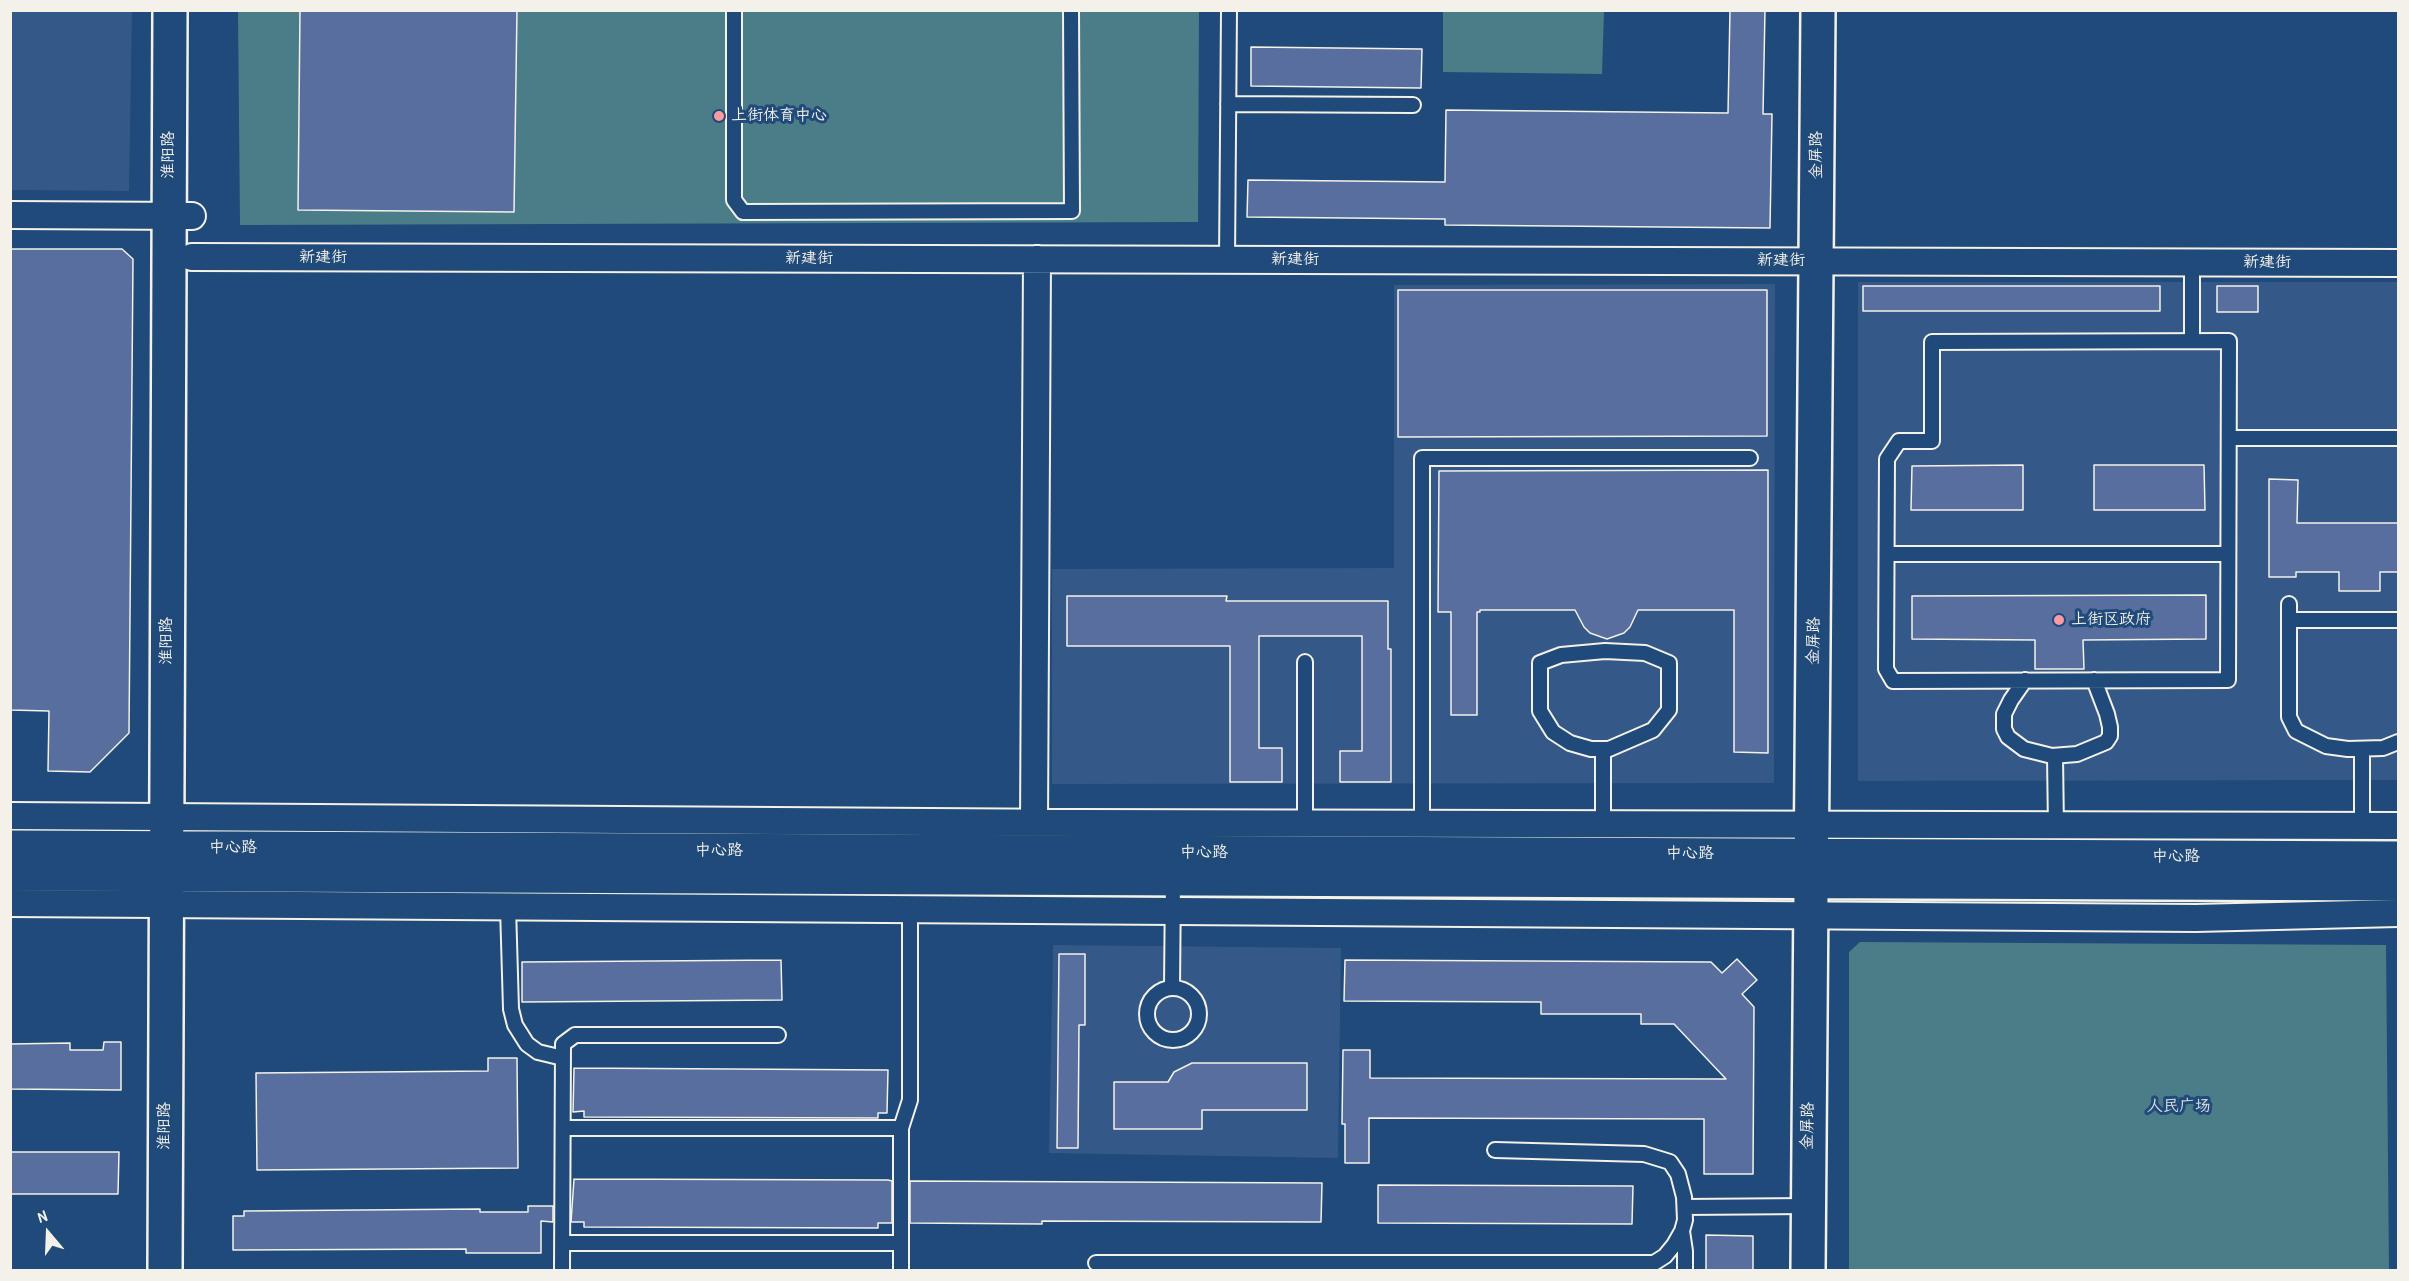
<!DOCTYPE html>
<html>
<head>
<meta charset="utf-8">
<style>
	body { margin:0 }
	#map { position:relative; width:2409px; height:1281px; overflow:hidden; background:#1f4a7a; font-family:"Patrick Hand",sans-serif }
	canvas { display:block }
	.frame { position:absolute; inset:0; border:12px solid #f4f1e8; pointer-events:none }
	.north { position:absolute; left:18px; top:1203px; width:60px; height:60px; -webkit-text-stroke:4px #1f4a7a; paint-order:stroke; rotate:341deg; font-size:16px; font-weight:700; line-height:24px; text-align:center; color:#f4f1e8 }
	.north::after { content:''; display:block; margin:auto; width:21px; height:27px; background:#f4f1e8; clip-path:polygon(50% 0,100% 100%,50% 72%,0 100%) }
</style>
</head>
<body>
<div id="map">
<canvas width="2409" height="1281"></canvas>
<div class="frame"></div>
<div class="north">N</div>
</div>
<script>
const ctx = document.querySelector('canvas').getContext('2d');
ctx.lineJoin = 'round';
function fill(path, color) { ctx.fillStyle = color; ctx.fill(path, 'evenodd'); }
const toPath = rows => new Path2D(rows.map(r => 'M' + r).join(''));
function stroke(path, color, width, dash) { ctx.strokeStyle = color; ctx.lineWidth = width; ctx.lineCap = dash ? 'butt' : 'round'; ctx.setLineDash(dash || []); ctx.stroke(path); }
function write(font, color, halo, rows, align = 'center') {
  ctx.font = font + ' "Patrick Hand","LXGW WenKai TC",sans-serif'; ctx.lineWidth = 6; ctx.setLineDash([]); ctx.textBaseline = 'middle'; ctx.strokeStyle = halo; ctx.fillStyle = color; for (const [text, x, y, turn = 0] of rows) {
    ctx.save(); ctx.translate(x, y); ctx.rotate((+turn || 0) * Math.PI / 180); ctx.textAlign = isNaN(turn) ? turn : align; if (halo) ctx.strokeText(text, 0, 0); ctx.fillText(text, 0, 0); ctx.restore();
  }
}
fill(toPath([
	[11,10,132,11,129,191,11,190],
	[1858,282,2398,282,2398,780,1858,781],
	[1775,284,1774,783,1052,784,1052,569,1394,568,1394,285],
	[1053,945,1341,948,1338,1158,1049,1153]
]), '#345887');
fill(toPath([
	[238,11,1199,11,1198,222,240,225],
	[1443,11,1604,11,1602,74,1443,72],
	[1860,942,2386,945,2389,1270,1849,1270,1849,952]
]), '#4b7d89');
const building = toPath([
	[300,10,517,10,514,212,298,210,300,10],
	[1730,10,1765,10,1763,114,1772,114,1770,228,1445,225,1445,219,1247,217,1248,180,1445,182,1446,110,1728,113,1730,10],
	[1251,47,1422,49,1421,88,1251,86,1251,47],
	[10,249,122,249,133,259,129,733,90,772,48,771,49,711,10,710,10,249],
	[1863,286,2160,286,2160,311,1863,311,1863,286],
	[2217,286,2258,286,2258,312,2217,312,2217,286],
	[1398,290,1767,290,1767,436,1398,437,1398,290],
	[2023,465,2023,510,1911,510,1912,466,2023,465],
	[2094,465,2204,465,2205,510,2094,510,2094,465],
	[1768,470,1768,753,1734,752,1734,610,1638,610,1630,627,1624,633,1607,639,1590,633,1584,627,1575,610,1480,610,1480,612,1477,612,1477,715,1451,715,1451,612,1438,612,1439,471,1768,470],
	[2269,479,2298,480,2297,523,2398,523,2398,572,2380,572,2380,591,2339,591,2339,572,2296,572,2296,577,2269,577,2269,479],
	[2206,595,2206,639,2083,640,2084,669,2035,669,2035,640,1912,639,1912,596,2206,595],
	[1067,596,1227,596,1226,601,1388,601,1388,649,1391,649,1391,782,1340,782,1340,751,1362,751,1362,636,1259,636,1259,748,1282,748,1282,782,1230,782,1230,646,1067,646,1067,596],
	[1059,954,1085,954,1085,1025,1079,1025,1078,1148,1057,1148,1059,954],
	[1737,959,1757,980,1742,994,1754,1007,1753,1174,1704,1174,1704,1119,1369,1118,1369,1163,1345,1163,1345,1124,1342,1124,1343,1050,1370,1050,1370,1078,1726,1079,1674,1024,1641,1024,1641,1014,1541,1014,1541,1002,1344,1001,1345,960,1711,962,1722,973,1737,959],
	[781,960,782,1000,522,1002,522,962,781,960],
	[104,1042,121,1042,121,1090,10,1089,10,1044,70,1043,70,1050,103,1050,104,1042],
	[488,1058,517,1058,518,1168,257,1170,256,1073,488,1071,488,1058],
	[1192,1063,1307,1063,1307,1110,1202,1110,1202,1129,1114,1129,1114,1082,1168,1082,1174,1072,1192,1063],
	[574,1068,888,1070,887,1113,878,1113,878,1118,584,1117,584,1111,573,1112,574,1068],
	[10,1152,119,1152,118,1194,10,1194,10,1152],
	[574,1179,888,1180,892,1181,892,1223,878,1223,878,1228,584,1227,584,1222,571,1222,574,1179],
	[910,1181,1322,1183,1321,1222,1042,1221,1042,1224,910,1223,910,1181],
	[1378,1185,1633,1186,1632,1224,1378,1223,1378,1185],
	[528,1206,553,1206,553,1222,541,1221,541,1253,466,1253,466,1249,233,1250,233,1216,244,1216,244,1211,480,1209,480,1212,528,1212,528,1206],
	[1706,1235,1753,1236,1753,1270,1706,1270,1706,1235]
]);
fill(building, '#586e9e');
stroke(building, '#f4f1e8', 1.5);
const lane = toPath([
	[734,10,734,200,743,212,1072,211,1071,10],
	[1228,104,1413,105],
	[1227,260,1229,10],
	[2192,341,2192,262],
	[2229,341,2228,680,1893,681,1886,669,1887,459,1899,441,1932,441,1932,342,2229,341],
	[2229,438,2398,438],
	[1887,554,2228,554],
	[2289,604,2289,717,2296,731,2326,746,2348,749,2383,748,2398,742],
	[2289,620,2398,620],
	[1605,651,1645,653,1669,663,1669,710,1653,730,1609,749,1591,749,1570,743,1553,732,1540,711,1540,663,1561,655,1605,651],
	[2025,680,2011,700,2004,714,2004,729,2008,737,2024,749,2052,756,2077,754,2106,742,2110,736,2110,727,2107,714,2094,680],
	[2055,756,2056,829],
	[1305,824,1305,662],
	[1422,824,1422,458,1750,458],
	[1603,824,1603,749],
	[2362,826,2362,749],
	[508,907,511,1009,515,1025,527,1044,538,1052,563,1058],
	[1172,988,1173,879],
	'1147 1014a26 26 0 1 1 52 0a26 26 0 1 1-52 0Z',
	[563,1128,901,1128,901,1270],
	[901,1128,910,1100,910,909],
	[1685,1207,1808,1206],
	[1682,1231,1685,1251,1685,1270],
	[562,1243,901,1243],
	[1096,1263,1654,1263,1665,1256,1674,1245,1682,1231,1685,1220,1684,1197,1678,1174,1670,1162,1644,1154,1495,1150],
	[562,1270,563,1044,575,1035,778,1035]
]);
const street = toPath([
	[10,215,192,216],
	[192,257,2398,263],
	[10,816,1082,823,2398,826],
	[1034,823,1037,259],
	[10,903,2196,918,2398,913]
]);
const secondary = toPath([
	[10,847,2398,858],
	[10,874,2398,884],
	[165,1270,170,10],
	[1808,1270,1818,10]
]);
stroke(lane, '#f4f1e8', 18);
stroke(street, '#f4f1e8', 30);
stroke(secondary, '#f4f1e8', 38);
stroke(lane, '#1f4a7a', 14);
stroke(street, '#1f4a7a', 26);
stroke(secondary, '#1f4a7a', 33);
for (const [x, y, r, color] of [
	[719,116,6,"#ff9aa2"],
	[2059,620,6,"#ff9aa2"]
]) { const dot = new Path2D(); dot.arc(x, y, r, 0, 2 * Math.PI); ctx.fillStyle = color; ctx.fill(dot); stroke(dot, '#1f4a7a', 2); }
write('16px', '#f4f1e8', '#1f4a7a', [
	["上街体育中心",731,116],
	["上街区政府",2071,620]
], 'left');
write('16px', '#f4f1e8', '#1f4a7a', [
	["淮阳路",169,155,-90],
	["金屏路",1817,155,-90],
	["新建街",323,258],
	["新建街",809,259],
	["新建街",1295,260],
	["新建街",1781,261],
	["新建街",2267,263],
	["淮阳路",167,641,-90],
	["金屏路",1814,641,-89],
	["中心路",233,848],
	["中心路",719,851],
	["中心路",1204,853],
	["中心路",1690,854],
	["中心路",2176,857],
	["淮阳路",165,1126,-90],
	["金屏路",1808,1126,-89]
]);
write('16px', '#dbe0da', '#1f4a7a', [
	["人民广场",2179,1107]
]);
</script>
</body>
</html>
